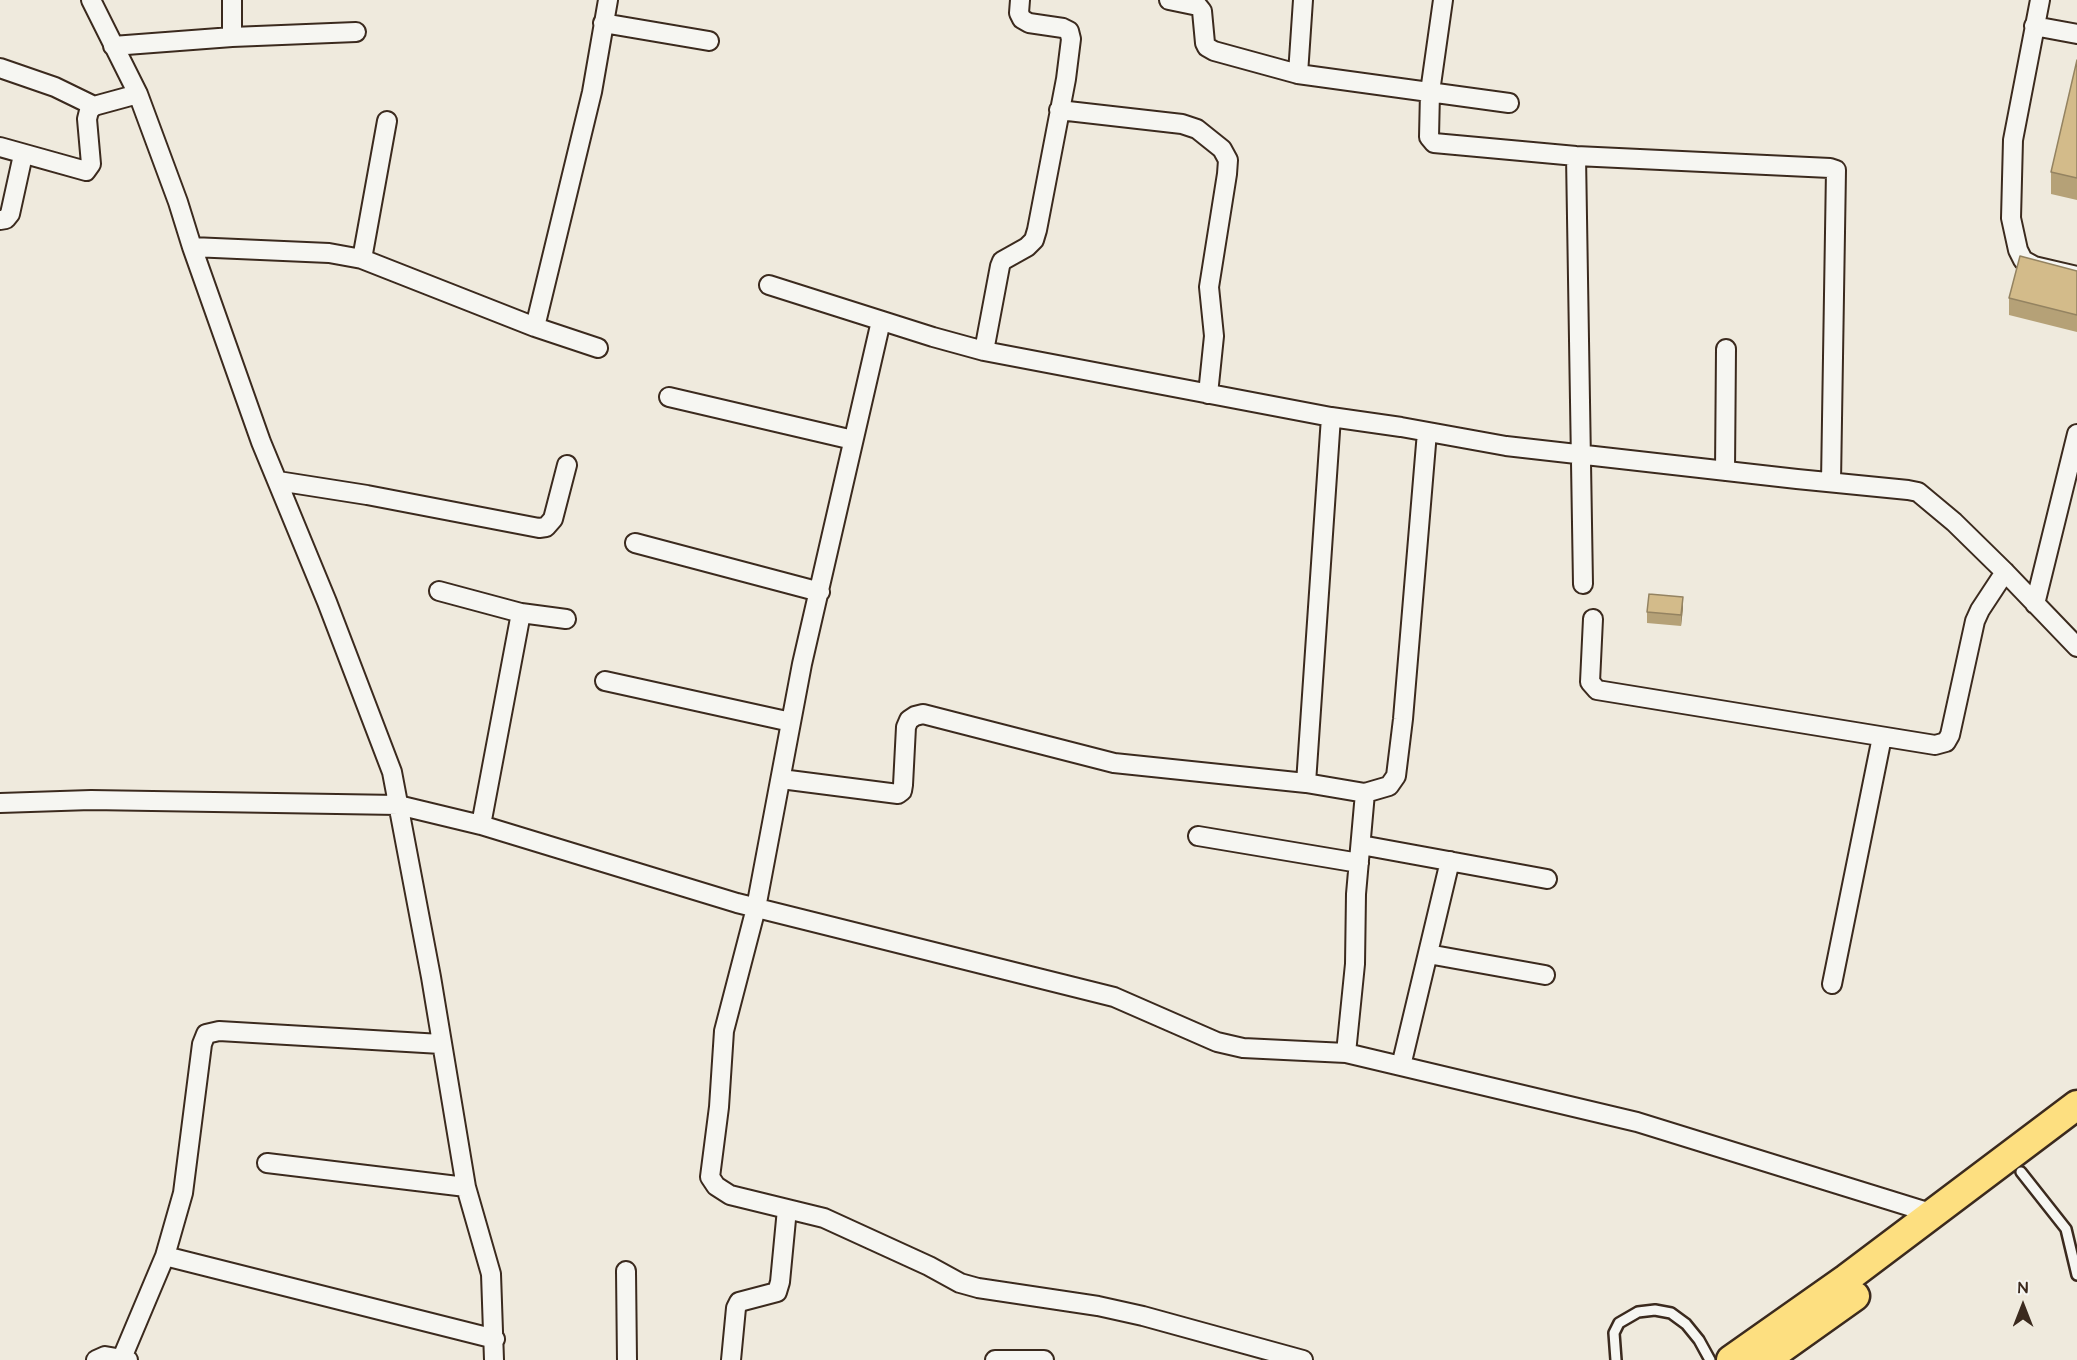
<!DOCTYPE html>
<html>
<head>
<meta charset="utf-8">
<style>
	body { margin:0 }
	#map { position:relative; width:2077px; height:1360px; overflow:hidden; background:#efeadd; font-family:"Architects Daughter",sans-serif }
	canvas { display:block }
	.north { position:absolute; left:1993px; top:1276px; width:60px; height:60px; -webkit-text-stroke:4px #f6f6f2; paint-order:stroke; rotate:0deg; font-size:16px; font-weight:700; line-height:24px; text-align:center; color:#3b2a1e }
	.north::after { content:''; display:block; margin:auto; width:21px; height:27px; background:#3b2a1e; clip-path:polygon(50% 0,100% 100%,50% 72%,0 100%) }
</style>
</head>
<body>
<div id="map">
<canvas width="2077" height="1360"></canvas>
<div class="north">N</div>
</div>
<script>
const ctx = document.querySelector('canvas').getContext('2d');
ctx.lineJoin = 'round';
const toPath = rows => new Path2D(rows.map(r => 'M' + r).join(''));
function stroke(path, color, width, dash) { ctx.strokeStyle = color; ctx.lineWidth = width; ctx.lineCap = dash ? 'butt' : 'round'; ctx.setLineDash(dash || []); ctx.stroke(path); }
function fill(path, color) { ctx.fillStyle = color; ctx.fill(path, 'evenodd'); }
const lane = toPath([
	[2021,1172,2066,1229,2077,1275],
	[1616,1360,1614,1333,1619,1323,1638,1312,1655,1310,1671,1313,1686,1324,1699,1340,1710,1360]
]);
const street = toPath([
	[91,0,138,94,178,202,192,247,261,442,327,602,392,772,431,977,466,1187,491,1274,494,1360],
	[1169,0,1198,6,1202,11,1205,43,1207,47,1214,51,1298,74,1509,103],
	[1443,0,1430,92,1429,137,1434,143,1576,156,1830,168,1836,170,1831,482],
	[2040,0,2013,140,2011,218,2018,250,2023,260,2034,266,2077,276],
	[603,23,709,41],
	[2034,26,2077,34],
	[232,37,356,32],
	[113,46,232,37,232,0],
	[0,68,55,87,94,106],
	[1298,74,1303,0],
	[1059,110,1182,124,1197,129,1222,149,1228,160,1227,174,1209,287,1214,336,1208,394],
	[0,147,86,171,91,164,87,119,89,111,94,106,138,94],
	[1576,156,1583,584],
	[0,220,6,219,10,214,23,155],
	[192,247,329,253,362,259,535,327,598,348],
	[362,259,387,121],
	[769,285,933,337,984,351,1331,417,1401,427,1506,446,1797,479,1908,490,1918,492,1954,522,2005,572,2077,647],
	[881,321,802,664,756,908,724,1031,719,1107,710,1177,716,1186,730,1195,824,1218,929,1266,960,1283,978,1288,1098,1306,1143,1316,1303,1360],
	[535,327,592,92,608,0],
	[984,351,1000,266,1002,261,1027,247,1034,240,1037,230,1066,79,1071,39,1069,31,1063,28,1029,23,1022,19,1019,13,1020,0],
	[669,397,853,440],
	[1725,471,1726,349],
	[278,481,367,495,539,528,546,527,553,519,567,465],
	[635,543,820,592],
	[439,591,521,613,566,619],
	[2035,604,2077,434],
	[1593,619,1590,682,1597,690,1935,745,1946,742,1950,735,1975,621,1980,610,2005,572],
	[605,681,791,722],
	[781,779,898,794,902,791,903,785,906,727,909,720,915,716,923,714,1114,763,1306,783,1365,793,1389,786,1396,776,1403,719,1427,432],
	[1306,783,1331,417],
	[0,803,91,800,398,805,481,825,737,903,1114,997,1217,1042,1243,1048,1346,1053,1637,1122,1934,1214],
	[481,825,521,613],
	[1198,836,1359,863],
	[1361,845,1547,879],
	[1428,954,1545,975],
	[1832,984,1882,737],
	[1346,1053,1355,964,1356,894,1365,793],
	[1401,1066,1450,861],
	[267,1163,466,1187],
	[165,1256,495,1339],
	[626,1271,627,1360],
	[122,1358,165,1256,183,1193,202,1044,206,1034,219,1031,441,1044],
	[96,1360,105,1356,128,1360],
	[731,1360,736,1308,739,1302,777,1292,780,1282,787,1209],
	[995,1360,1044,1360]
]);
const primary = toPath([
	[1768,1358,1855,1296],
	[1731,1360,1846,1279,2077,1105]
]);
stroke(lane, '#3b2a1e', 14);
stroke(street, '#3b2a1e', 22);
stroke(primary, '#3b2a1e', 33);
stroke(lane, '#f6f6f2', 9);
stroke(street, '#f6f6f2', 18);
stroke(primary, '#fddf80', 28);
fill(toPath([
	[2077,60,2077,200,2051,194,2051,172],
	[2077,271,2077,332,2009,315,2009,298],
	[1683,608,1681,626,1647,623,1647,612]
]), '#b5a177');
fill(toPath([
	[1683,597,1683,608,1681,626,1681,615]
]), '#948361');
const building = toPath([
	[2077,60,2077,178,2051,172,2077,60],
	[2020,256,2077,271,2077,315,2009,298,2020,256],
	[1649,594,1683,597,1681,615,1647,612,1649,594]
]);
fill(building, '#d3bb8a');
stroke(building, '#948361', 1.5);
</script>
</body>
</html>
